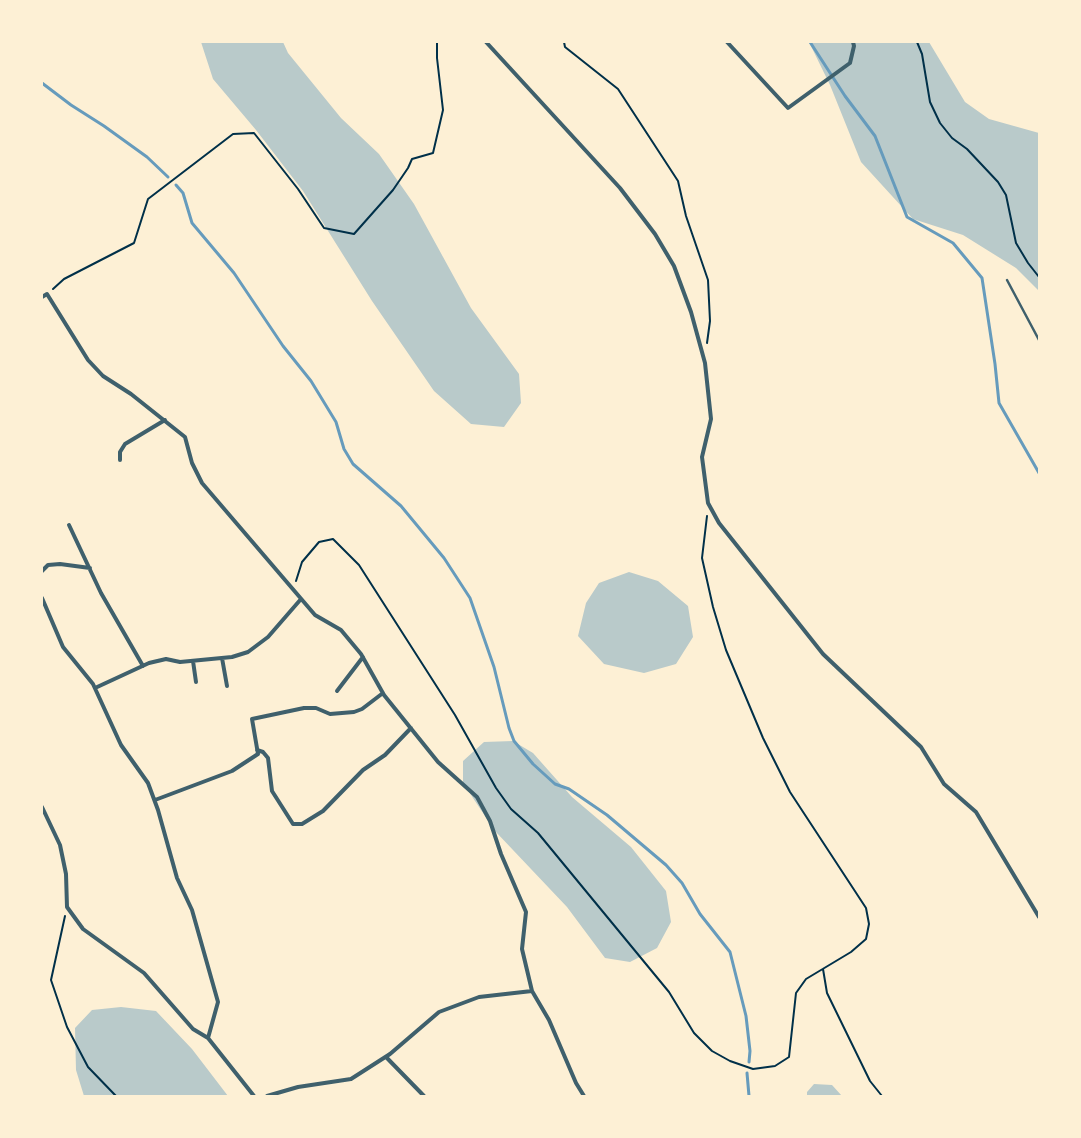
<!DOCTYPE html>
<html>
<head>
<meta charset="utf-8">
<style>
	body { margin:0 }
	#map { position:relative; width:1081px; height:1138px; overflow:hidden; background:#fdf0d5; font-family:"Libre Baskerville",serif }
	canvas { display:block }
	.frame { position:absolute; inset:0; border:43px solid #fdf0d5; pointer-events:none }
</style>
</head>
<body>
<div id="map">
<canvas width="1081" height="1138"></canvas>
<div class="frame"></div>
</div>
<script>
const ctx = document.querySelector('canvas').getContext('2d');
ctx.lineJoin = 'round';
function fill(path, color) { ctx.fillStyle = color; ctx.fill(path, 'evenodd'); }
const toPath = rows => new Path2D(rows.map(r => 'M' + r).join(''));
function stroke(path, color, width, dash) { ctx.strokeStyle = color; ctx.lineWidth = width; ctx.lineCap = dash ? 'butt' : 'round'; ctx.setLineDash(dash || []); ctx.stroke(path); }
fill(toPath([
	[201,42,283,42,288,53,341,118,379,154,414,204,471,308,519,374,521,403,504,427,471,424,434,391,372,301,303,191,256,130,213,79],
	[809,42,929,42,965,102,989,119,1039,133,1039,291,1016,268,963,235,913,219,861,162,830,85],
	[629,572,658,581,688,606,693,637,676,664,644,673,604,664,578,636,586,603,599,583],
	[513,741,533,753,572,797,631,847,666,891,671,922,657,948,630,962,605,958,567,907,495,831,463,783,463,761,484,742],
	[121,1007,156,1011,192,1049,228,1096,84,1096,76,1070,75,1028,92,1010],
	[814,1084,832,1085,842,1096,807,1096,807,1092]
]), '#b9caca');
stroke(toPath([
	[810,42,845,96,875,136,907,217,953,243,982,278,995,364,999,403,1039,473],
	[42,83,71,105,104,126,147,157,168,177],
	[176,185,183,193,192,223,234,273,283,346,311,381,336,422,344,449,353,464,401,506,444,558,470,598,494,667,509,728,514,741,533,764,555,784,569,789,607,815,666,865,682,883,700,914,730,952,746,1016,750,1051,749,1062],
	[747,1073,749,1096]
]), '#669bbc', 3);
stroke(toPath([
	[564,42,565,47,618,89,678,181,686,216,708,280,710,321,707,343],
	[917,42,922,54,930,102,940,123,952,138,967,149,998,182,1006,195,1016,243,1028,263,1039,277],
	[53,289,64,279,134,243,148,199,233,134,254,133,298,189,324,228,354,234,393,190,408,168,412,159,433,153,443,110,437,58,437,42],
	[296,581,302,562,319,542,333,539,359,565,455,715,496,788,511,809,538,833,669,992,694,1033,712,1051,730,1061,753,1069,775,1066,789,1057,796,993,806,979,851,952,866,939,869,924,866,908,790,792,763,738,726,650,713,607,702,558,707,516],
	[65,916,51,980,67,1027,88,1067,116,1096],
	[823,969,827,993,870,1081,882,1096]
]), '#003049', 2);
stroke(toPath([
	[1007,280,1039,340]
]), '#3f606c', 2.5);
stroke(toPath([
	[486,42,620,188,655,234,674,266,691,312,705,363,711,419,702,457,708,503,719,523,823,654,921,747,944,784,976,812,1039,917],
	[727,42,788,108,850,63,854,46,853,42],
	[42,297,47,294,88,360,103,376,131,394,185,437,192,463,202,483,315,615,341,630,361,654,384,695,438,762,477,797,490,821,501,854,526,912,522,949,532,991,549,1020,576,1083,584,1096],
	[120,460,120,452,125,444,165,420],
	[69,525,101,593,143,666],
	[42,571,48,565,60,564,90,568],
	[42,598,63,647,93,684,121,745,148,783,158,810,177,878,192,910,218,1002,208,1038],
	[222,658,227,686],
	[193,661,196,682],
	[95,688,149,663,166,659,180,662,232,657,248,652,268,637,301,599],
	[337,691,363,657],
	[257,750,263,752,268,758,272,791,293,824,302,824,323,811,363,770,385,755,411,728],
	[155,800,232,771,258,754,252,719,304,708,316,708,330,714,354,712,362,709,383,693],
	[42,807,60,845,66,874,67,907,83,929,144,973,193,1029,208,1038,254,1096],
	[386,1057,424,1096],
	[267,1096,298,1087,351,1079,390,1054,439,1012,479,997,532,991]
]), '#3f606c', 4);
</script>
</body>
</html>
